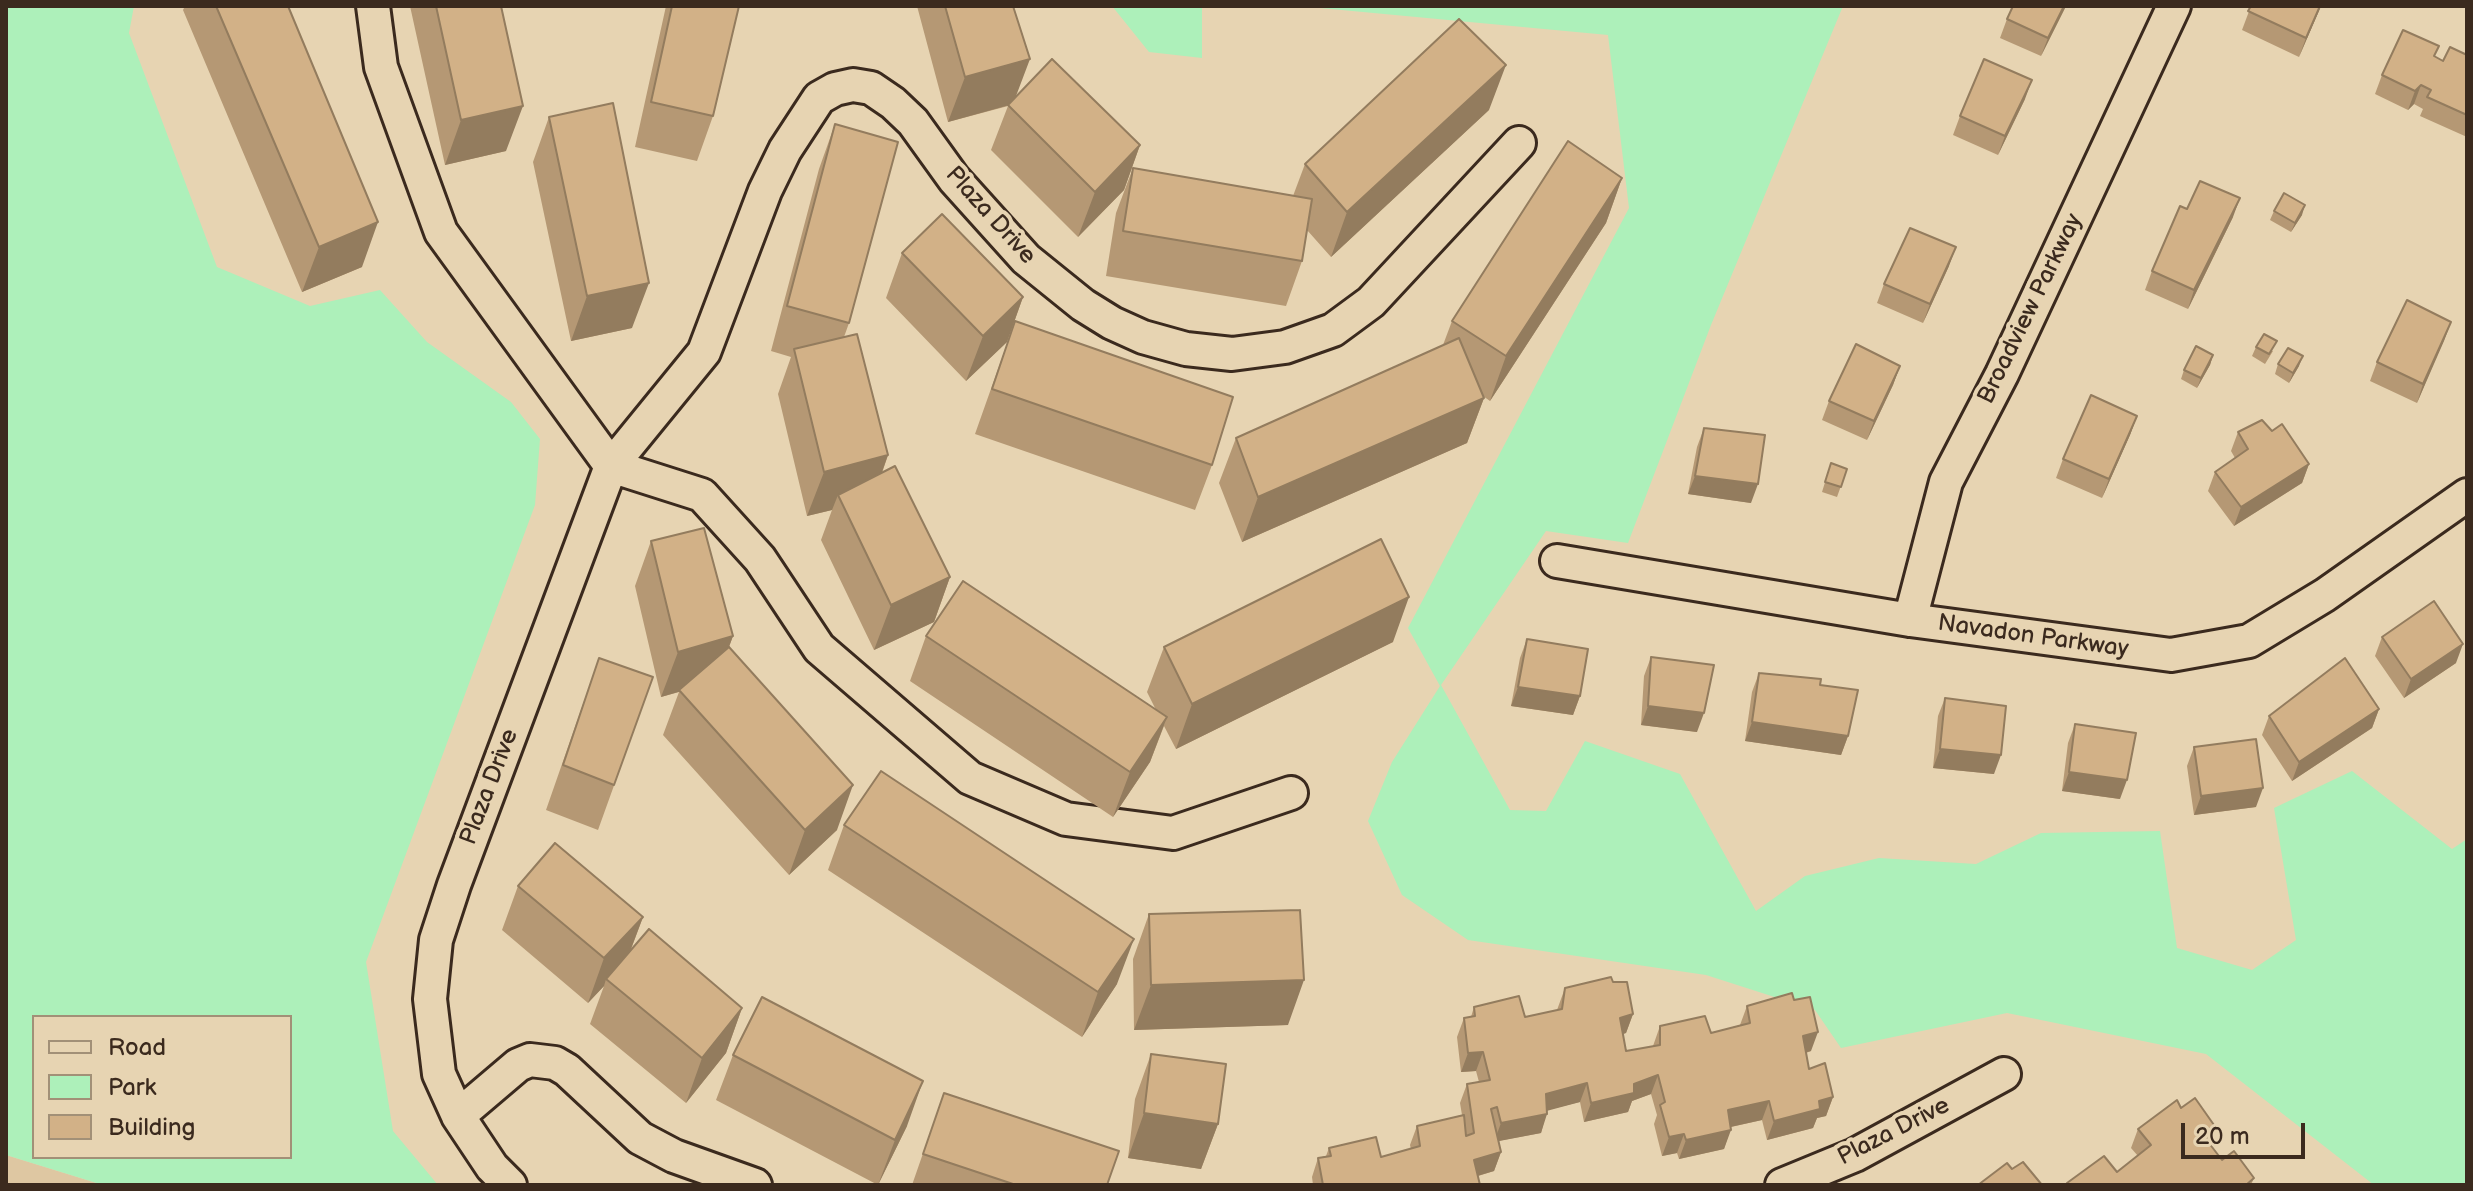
<!DOCTYPE html>
<html>
<head>
<meta charset="utf-8">
<style>
	body { margin:0 }
	#map { position:relative; width:2473px; height:1191px; overflow:hidden; background:#e7d4b2; font-family:"Balsamiq Sans",sans-serif }
	canvas { display:block }
	.frame { position:absolute; inset:0; border:8px solid #3b2a1e; pointer-events:none }
	.legend { position:absolute; left:32px; top:1015px; width:260px; height:144px; box-sizing:border-box; background:#e7d4b2; border:2px solid #a29077; margin:0; padding:10px 14px; list-style:none; font-size:24px; color:#3b2a1e }
	.legend li { display:flex; align-items:center; gap:16px; height:40px }
	.legend b { width:40px; border:2px solid #a29077 }
	.scale { position:absolute; left:2181px; top:1123px; width:124px; height:36px; box-sizing:border-box; border:4px solid #3b2a1e; border-top:0; padding-left:10px; font-size:24px; line-height:28px; white-space:nowrap; color:#3b2a1e; -webkit-text-stroke:6px #e7d4b2; paint-order:stroke }
</style>
</head>
<body>
<div id="map">
<canvas width="2473" height="1191"></canvas>
<div class="frame"></div>
<ul class="legend">
<li><b style="height:10px;background:#e7d4b2"></b>Road</li>
<li><b style="height:22px;background:#adf0ba"></b>Park</li>
<li><b style="height:22px;background:#d2b187"></b>Building</li>
</ul>
<div class="scale">20 m</div>
</div>
<script>
const ctx = document.querySelector('canvas').getContext('2d');
ctx.lineJoin = 'round';
function fill(path, color) { ctx.fillStyle = color; ctx.fill(path, 'evenodd'); }
const toPath = rows => new Path2D(rows.map(r => 'M' + r).join(''));
function stroke(path, color, width, dash) { ctx.strokeStyle = color; ctx.lineWidth = width; ctx.lineCap = dash ? 'butt' : 'round'; ctx.setLineDash(dash || []); ctx.stroke(path); }
function write(font, color, halo, rows, align = 'center') {
  ctx.font = font + ' "Balsamiq Sans",sans-serif'; ctx.lineWidth = 8; ctx.setLineDash([]); ctx.textBaseline = 'middle'; ctx.strokeStyle = halo; ctx.fillStyle = color; for (const [text, x, y, turn = 0] of rows) {
    ctx.save(); ctx.translate(x, y); ctx.rotate((+turn || 0) * Math.PI / 180); ctx.textAlign = isNaN(turn) ? turn : align; if (halo) ctx.strokeText(text, 0, 0); ctx.fillText(text, 0, 0); ctx.restore();
  }
}
fill(toPath([
	[6,1155,103,1185,6,1185]
]), '#dec7a2');
fill(toPath([
	[6,6,134,6,129,33,217,267,310,306,380,290,427,342,511,402,540,439,535,505,366,962,393,1131,438,1185,103,1185,6,1155],
	[34,1017,290,1017,290,1157,34,1157],
	[1112,6,1202,6,1202,58,1149,52],
	[1299,6,1843,6,1711,325,1628,543,1546,531,1441,685,1510,810,1546,811,1585,741,1680,774,1756,911,1805,876,1879,858,1976,864,2041,833,2160,831,2177,948,2252,970,2296,940,2274,808,2352,771,2452,849,2467,839,2467,1185,2374,1185,2206,1054,2007,1013,1841,1048,1815,1010,1706,975,1468,940,1402,895,1368,821,1392,762,1440,686,1408,628,1629,208,1608,35]
]), '#adf0ba');
const minor = toPath([
	[373,6,381,67,441,232,611,466,702,495,760,559,819,648,970,778,1066,819,1173,833,1291,793],
	[1557,561,1910,620,2171,655,2249,641,2325,595,2467,495],
	[1910,620,1946,482,2002,374,2174,6],
	[458,1116,518,1065,530,1060,555,1063,567,1070,640,1138,674,1156,755,1185],
	[510,1185,492,1167,458,1116,439,1074,430,999,436,940,454,885,611,466,704,352,765,191,785,150,819,98,835,89,853,85,871,88,893,103,913,122,954,179,1026,259,1083,305,1112,323,1143,337,1186,349,1232,354,1285,347,1333,330,1371,302,1519,143],
	[1782,1185,1855,1155,2004,1074]
]);
stroke(minor, '#3b2a1e', 38);
stroke(minor, '#e7d4b2', 32);
fill(toPath([
	[185,6,288,6,362,267,302,292,183,10],
	[410,6,501,6,506,151,445,165],
	[666,6,739,6,713,116,697,161,635,147],
	[917,6,1013,6,1016,97,1140,145,1124,190,1078,237,991,150,1008,106,948,122],
	[2066,6,2041,56,2000,38,2007,19],
	[2251,6,2321,6,2299,57,2242,30],
	[2467,55,2467,137,2420,116,2423,109,2414,104,2408,110,2375,94,2382,75,2435,57,2443,61],
	[2025,99,1998,155,1953,135,1960,116],
	[1489,110,1331,257,1307,230,1302,261,1286,306,1106,276,1116,213,1133,168,1293,196,1305,164],
	[549,117,632,328,571,341,533,162],
	[835,124,849,323,844,337,888,455,882,473,950,577,934,622,874,650,821,540,832,510,807,516,778,394,791,357,771,351,819,169],
	[1622,178,1606,223,1490,401,1483,396,1484,398,1467,443,1242,542,1219,483,1236,438,1443,345,1452,321],
	[2187,209,2233,217,2188,309,2145,290,2152,271],
	[2274,211,2302,215,2291,232,2270,220],
	[902,253,1023,297,1007,342,966,381,886,298],
	[1949,266,1923,323,1877,303,1884,284],
	[1015,321,1212,465,1195,510,975,434],
	[2451,322,2417,403,2370,381,2377,362],
	[2256,347,2273,351,2265,364,2252,356],
	[2213,355,2210,365,2197,388,2181,379,2184,370],
	[2278,364,2299,366,2289,383,2275,374],
	[1900,366,1893,385,1867,440,1822,420,1829,401],
	[2137,416,2130,435,2102,498,2056,478,2063,459],
	[1704,428,1751,503,1688,494,1697,447],
	[2272,431,2309,464,2302,483,2234,526,2208,491,2215,472,2235,458,2231,451,2238,432],
	[1831,463,1847,469,1837,497,1822,492],
	[651,541,733,636,729,647,837,830,789,875,663,735,679,692,661,697,635,586],
	[926,636,1156,710,1147,692,1164,647,1393,642,1176,749,1164,726,1150,762,1113,817,910,681],
	[2382,637,2456,663,2404,698,2375,656],
	[1527,639,1580,696,1573,715,1511,706,1520,658],
	[1651,657,1697,732,1641,725,1644,676],
	[599,658,653,677,598,830,546,810],
	[1759,673,1820,685,1848,736,1841,755,1745,741,1752,692],
	[1945,698,1994,774,1933,768,1938,716],
	[2379,709,2372,728,2292,781,2262,735,2269,716],
	[2075,724,2120,799,2062,791,2068,743],
	[2194,747,2256,807,2194,815,2187,766],
	[844,825,1117,984,1082,1037,828,870],
	[518,886,643,917,630,952,742,1008,726,1053,686,1103,590,1024,604,986,588,1003,502,930],
	[1149,914,1288,1025,1134,1030,1133,959],
	[1613,982,1633,1014,1626,1033,1623,1034,1626,1051,1653,1046,1660,1026,1711,1033,1740,1025,1747,1006,1794,1000,1811,1051,1806,1053,1809,1069,1833,1097,1826,1116,1817,1118,1813,1128,1767,1140,1762,1120,1731,1127,1724,1149,1679,1159,1677,1153,1662,1156,1654,1124,1657,1115,1651,1094,1632,1101,1628,1112,1584,1122,1580,1102,1547,1110,1541,1133,1498,1141,1501,1152,1494,1171,1478,1176,1480,1185,1313,1185,1312,1177,1318,1158,1326,1156,1329,1148,1381,1157,1411,1149,1410,1145,1417,1126,1462,1115,1460,1103,1467,1084,1479,1082,1476,1071,1461,1072,1457,1037,1464,1018,1471,1017,1474,1007,1525,1017,1557,1010,1565,988],
	[1151,1054,1218,1124,1201,1169,1128,1158,1135,1099],
	[733,1055,907,1126,878,1185,716,1100],
	[944,1093,1107,1185,912,1185],
	[2181,1108,2214,1125,2208,1141,2222,1160,2254,1178,2251,1185,2066,1185,2067,1183,2117,1172,2138,1156,2131,1148,2138,1129]
]), '#b59874');
fill(toPath([
	[2064,6,2066,6,2041,56,2048,38],
	[2320,6,2321,6,2299,57,2306,38],
	[1030,59,1013,104,948,122,965,77],
	[1506,65,1489,110,1331,257,1347,212],
	[2032,80,2025,99,1998,155,2005,136],
	[2421,85,2414,104,2408,110,2415,91],
	[523,106,506,151,445,165,461,120],
	[1140,145,1124,190,1078,237,1095,192],
	[1622,178,1606,223,1490,401,1506,356],
	[2240,198,2233,217,2188,309,2194,290],
	[2305,205,2302,215,2291,232,2295,223],
	[378,222,362,267,302,292,319,247],
	[1956,247,1949,266,1923,323,1930,304],
	[649,283,632,328,571,341,587,296],
	[1023,297,1007,342,966,381,983,336],
	[2451,322,2444,341,2417,403,2423,384],
	[2213,355,2210,365,2197,388,2201,378],
	[2303,356,2299,366,2289,383,2293,373],
	[1900,366,1893,385,1867,440,1874,421],
	[1484,398,1467,443,1242,542,1258,497],
	[2137,416,2130,435,2102,498,2109,479],
	[888,455,872,500,838,495,832,510,807,516,824,472],
	[2309,464,2302,483,2234,526,2241,507],
	[1695,476,1758,484,1751,503,1688,494],
	[950,577,934,622,874,650,891,605],
	[1409,597,1393,642,1176,749,1192,704],
	[733,636,716,681,661,697,678,652],
	[2463,644,2456,663,2404,698,2411,679],
	[1518,687,1580,696,1573,715,1511,706],
	[1648,706,1704,713,1697,732,1641,725],
	[2379,709,2372,728,2292,781,2299,762],
	[1167,717,1150,762,1113,817,1130,772],
	[1752,722,1848,736,1841,755,1745,741],
	[1940,749,2001,755,1994,774,1933,768],
	[2069,772,2127,780,2120,799,2062,791],
	[853,785,837,830,789,875,805,830],
	[2263,788,2256,807,2194,815,2201,796],
	[643,917,626,962,606,979,604,986,588,1003,604,958],
	[1134,939,1117,984,1082,1037,1098,992],
	[1304,980,1288,1025,1134,1030,1151,985],
	[742,1008,726,1053,686,1103,702,1058],
	[1633,1014,1626,1033,1613,1037,1620,1018],
	[1818,1032,1811,1051,1796,1055,1803,1036],
	[1483,1052,1476,1071,1461,1072,1468,1053],
	[1658,1075,1651,1094,1632,1101,1628,1112,1584,1122,1591,1103,1634,1084],
	[923,1081,907,1126,878,1185,895,1140],
	[1587,1083,1580,1102,1539,1113,1546,1094],
	[1833,1097,1826,1116,1817,1118,1813,1128,1767,1140,1774,1121,1819,1101],
	[1769,1101,1762,1120,1721,1129,1728,1110],
	[1144,1113,1218,1124,1201,1169,1128,1158],
	[1547,1114,1541,1133,1494,1142,1501,1123],
	[2214,1125,2207,1144,2202,1134],
	[1731,1130,1724,1149,1679,1159,1686,1140],
	[1684,1134,1677,1153,1662,1156,1669,1137],
	[1501,1152,1494,1171,1467,1179,1474,1160]
]), '#937c5e');
const building = toPath([
	[216,6,288,6,378,222,319,247,216,6],
	[436,6,501,6,523,106,461,120,436,6],
	[672,6,739,6,713,116,651,102,672,6],
	[945,6,1013,6,1030,59,965,77,945,6],
	[2013,6,2064,6,2048,38,2007,19,2013,6],
	[2251,6,2320,6,2306,38,2248,11,2251,6],
	[1459,19,1506,65,1347,212,1305,164,1459,19],
	[2403,30,2439,46,2434,56,2443,61,2450,47,2467,55,2467,115,2427,97,2431,90,2421,85,2415,91,2382,75,2403,30],
	[1052,59,1140,145,1095,192,1008,105,1052,59],
	[1984,59,2032,80,2005,136,1960,116,1984,59],
	[613,103,649,283,587,296,549,117,613,103],
	[835,124,898,142,849,323,787,306,835,124],
	[1568,141,1622,178,1506,356,1452,321,1568,141],
	[1133,168,1312,199,1302,261,1123,231,1133,168],
	[2200,181,2240,198,2194,290,2152,271,2180,206,2187,209,2200,181],
	[2284,193,2305,205,2295,223,2274,211,2284,193],
	[942,214,1023,297,983,336,902,253,942,214],
	[1910,228,1956,247,1930,304,1884,284,1910,228],
	[2407,300,2451,322,2423,384,2377,362,2407,300],
	[1015,321,1233,397,1212,465,992,389,1015,321],
	[857,334,888,455,824,472,794,349,857,334],
	[2264,334,2277,341,2269,354,2256,347,2264,334],
	[1459,338,1484,398,1258,497,1236,438,1459,338],
	[1856,344,1900,366,1874,421,1829,401,1856,344],
	[2196,346,2213,355,2201,378,2184,370,2196,346],
	[2288,348,2303,356,2293,373,2278,364,2288,348],
	[2091,395,2137,416,2109,479,2063,459,2091,395],
	[2262,420,2272,431,2282,424,2309,464,2241,507,2215,472,2248,449,2238,432,2262,420],
	[1704,428,1765,435,1758,484,1695,476,1704,428],
	[1831,463,1847,469,1841,487,1825,482,1831,463],
	[895,466,950,577,891,605,838,495,895,466],
	[704,528,733,636,678,652,651,541,704,528],
	[1381,539,1409,597,1192,704,1164,647,1381,539],
	[963,581,1167,717,1130,772,926,636,963,581],
	[2434,601,2463,644,2411,679,2382,637,2434,601],
	[1527,639,1588,649,1580,696,1518,687,1527,639],
	[729,647,853,785,805,830,679,690,729,647],
	[1651,657,1714,665,1704,713,1648,706,1651,657],
	[599,658,653,677,614,785,563,765,599,658],
	[2345,658,2379,709,2299,762,2269,716,2345,658],
	[1759,673,1821,679,1820,685,1858,690,1848,736,1752,722,1759,673],
	[1945,698,2006,706,2001,755,1940,749,1945,698],
	[2075,724,2136,733,2127,780,2069,772,2075,724],
	[2256,739,2263,788,2201,796,2194,747,2256,739],
	[881,771,1134,939,1098,992,844,825,881,771],
	[555,843,643,917,604,958,518,886,555,843],
	[1300,910,1304,980,1151,985,1149,914,1300,910],
	[649,929,742,1008,702,1058,606,979,649,929],
	[1611,977,1613,982,1627,982,1633,1014,1620,1018,1626,1051,1660,1045,1660,1026,1705,1016,1711,1033,1750,1023,1747,1006,1792,993,1794,1000,1810,997,1818,1032,1803,1036,1809,1069,1825,1063,1833,1097,1819,1101,1820,1109,1774,1121,1769,1101,1728,1110,1731,1130,1686,1140,1684,1134,1669,1137,1660,1105,1665,1102,1658,1075,1634,1084,1634,1093,1591,1103,1587,1083,1546,1094,1547,1114,1501,1123,1497,1107,1491,1109,1501,1152,1474,1160,1480,1185,1323,1185,1318,1158,1331,1156,1329,1148,1376,1137,1381,1157,1420,1146,1417,1126,1464,1115,1466,1136,1474,1133,1467,1084,1490,1080,1483,1052,1468,1053,1464,1018,1475,1016,1474,1007,1519,996,1525,1017,1562,1009,1565,988,1611,977],
	[762,997,923,1081,895,1140,733,1055,762,997],
	[1151,1054,1226,1064,1218,1124,1144,1113,1151,1054],
	[944,1093,1119,1151,1107,1185,1016,1185,923,1154,944,1093],
	[2195,1098,2214,1125,2202,1134,2222,1160,2234,1151,2254,1178,2246,1185,2068,1185,2067,1183,2104,1156,2117,1172,2151,1145,2138,1129,2177,1100,2181,1108,2195,1098],
	[2023,1162,2042,1185,1978,1185,2007,1163,2012,1169,2023,1162]
]);
fill(building, '#d2b187');
stroke(building, '#937c5e', 2);
write('24px', '#3b2a1e', '#e7d4b2', [
	["Plaza Drive",990,216,48],
	["Broadview Parkway",2031,309,-64],
	["Navadon Parkway",2033,637,8],
	["Plaza Drive",490,787,-69],
	["Plaza Drive",1894,1132,-27]
]);
</script>
</body>
</html>
